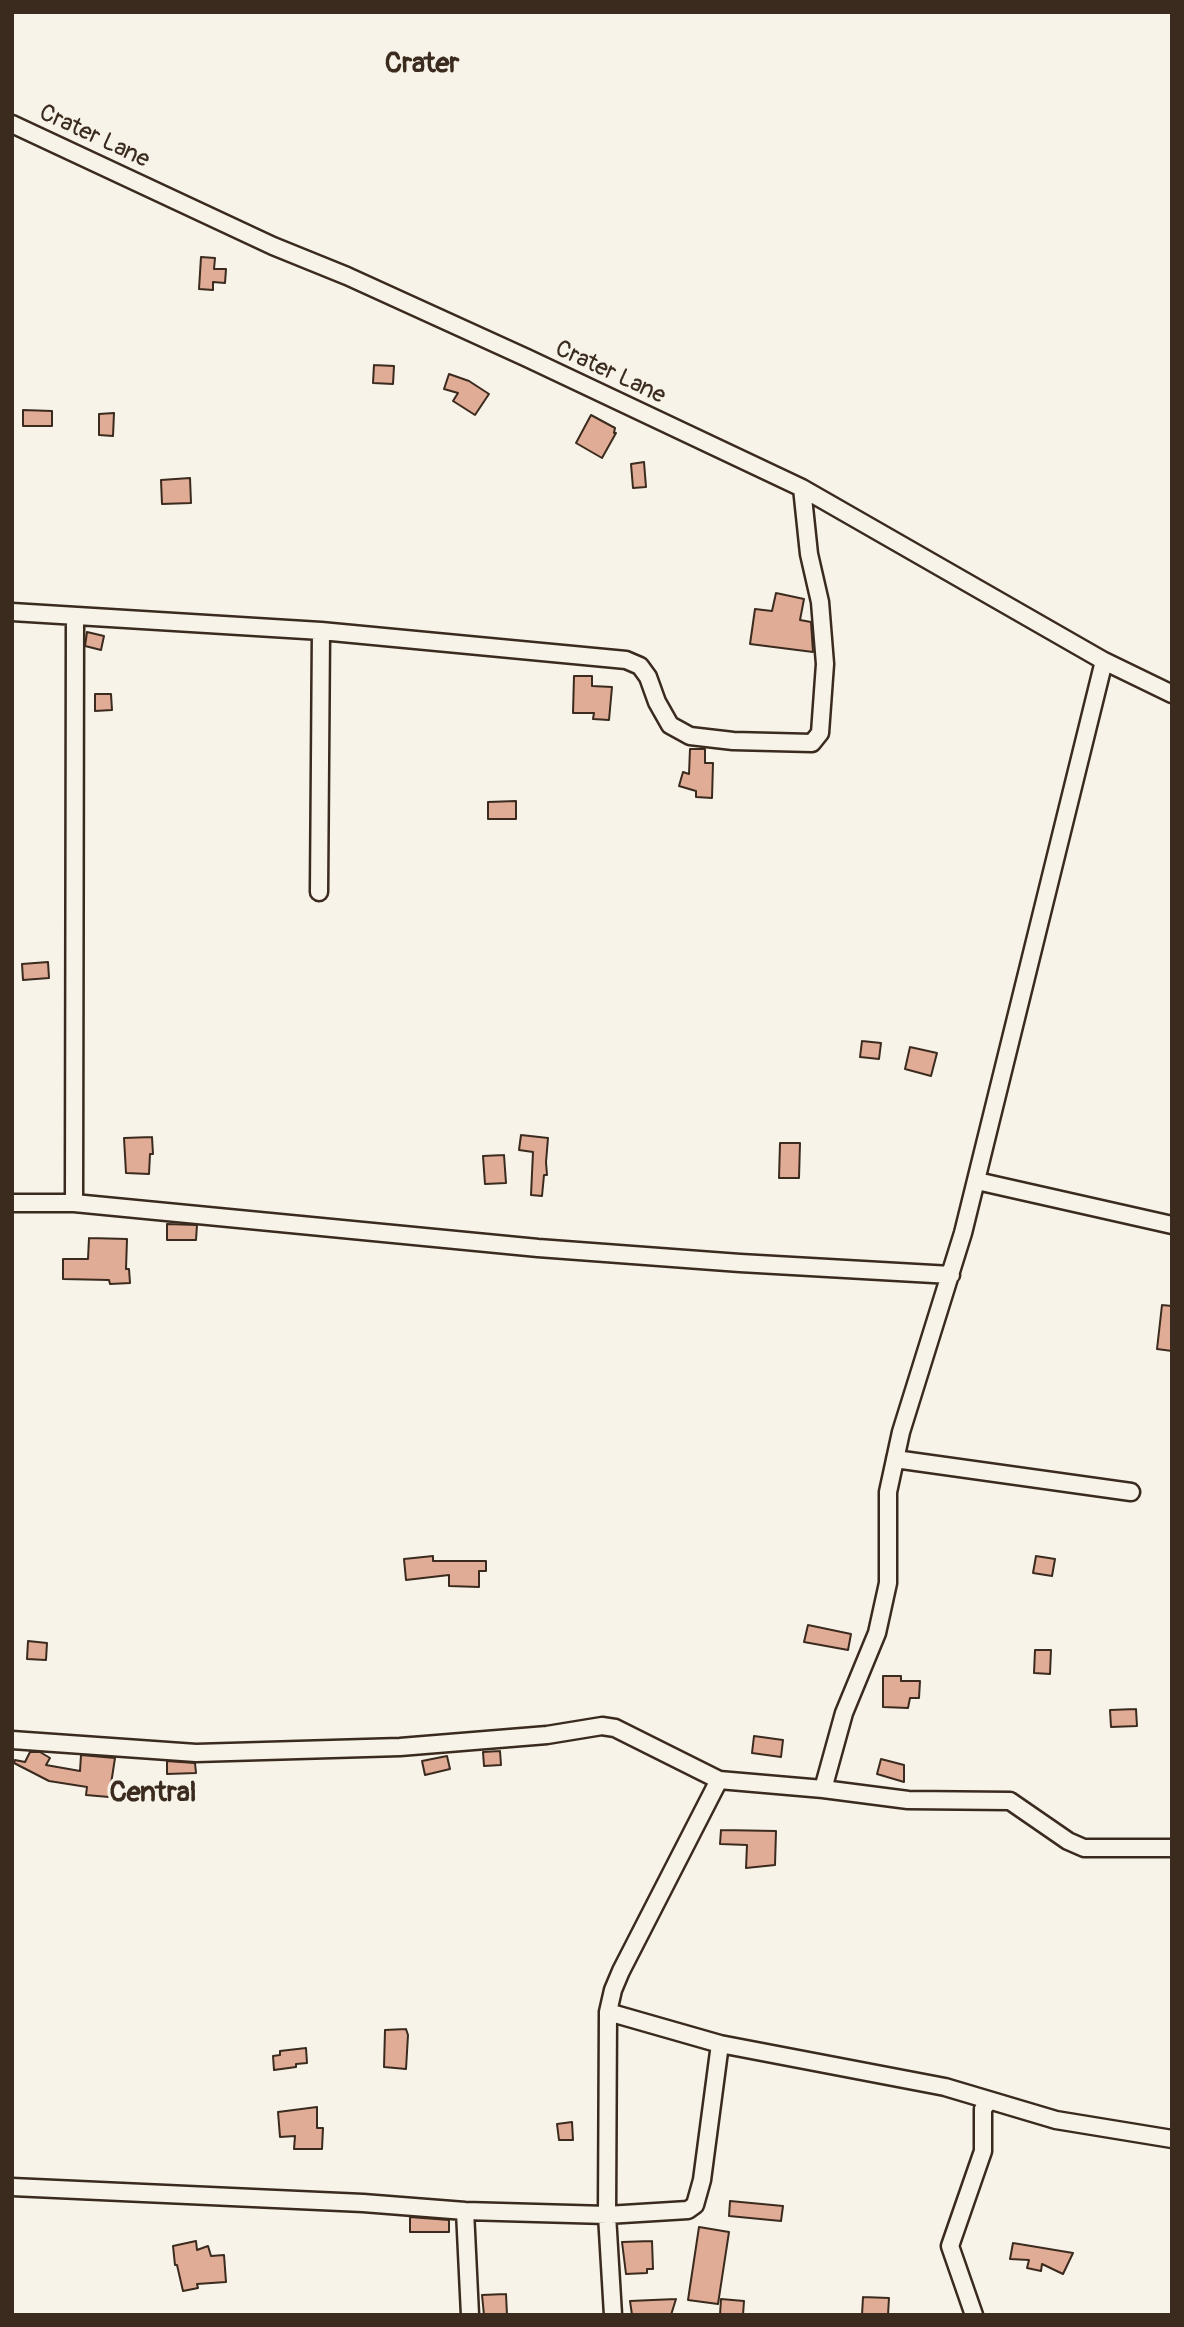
<!DOCTYPE html>
<html>
<head>
<meta charset="utf-8">
<style>
	body { margin:0 }
	#map { position:relative; width:1184px; height:2327px; overflow:hidden; background:#f7f3e8; font-family:Pangolin,sans-serif }
	canvas { display:block }
	.frame { position:absolute; inset:0; border:14px solid #3b2a1e; pointer-events:none }
</style>
</head>
<body>
<div id="map">
<canvas width="1184" height="2327"></canvas>
<div class="frame"></div>
</div>
<script>
const ctx = document.querySelector('canvas').getContext('2d');
ctx.lineJoin = 'round';
function fill(path, color) { ctx.fillStyle = color; ctx.fill(path, 'evenodd'); }
const toPath = rows => new Path2D(rows.map(r => 'M' + r).join(''));
function stroke(path, color, width, dash) { ctx.strokeStyle = color; ctx.lineWidth = width; ctx.lineCap = dash ? 'butt' : 'round'; ctx.setLineDash(dash || []); ctx.stroke(path); }
function write(font, color, halo, rows, align = 'center') {
  ctx.font = font + ' Pangolin,sans-serif'; ctx.lineWidth = 6; ctx.setLineDash([]); ctx.textBaseline = 'middle'; ctx.strokeStyle = halo; ctx.fillStyle = color; for (const [text, x, y, turn = 0] of rows) {
    ctx.save(); ctx.translate(x, y); ctx.rotate((+turn || 0) * Math.PI / 180); ctx.textAlign = isNaN(turn) ? turn : align; if (halo) ctx.strokeText(text, 0, 0); ctx.fillText(text, 0, 0); ctx.restore();
  }
}
const building = toPath([
	[201,257,215,258,214,269,226,269,225,283,213,282,213,290,199,289,201,257],
	[374,365,394,366,393,384,373,383,374,365],
	[449,374,469,381,489,394,475,415,453,401,458,393,444,389,449,374],
	[23,410,52,411,52,426,23,426,23,410],
	[114,413,113,436,99,435,99,414,114,413],
	[591,415,615,428,614,433,616,433,602,458,576,443,591,415],
	[644,462,646,487,633,488,631,464,644,462],
	[190,478,191,503,162,504,161,480,190,478],
	[776,593,804,599,800,620,811,622,813,652,750,644,755,609,772,611,776,593],
	[87,632,104,636,101,650,85,646,87,632],
	[574,676,592,676,592,686,612,687,609,720,593,719,594,713,573,713,574,676],
	[95,694,111,694,112,710,95,711,95,694],
	[690,749,705,749,705,763,713,763,712,798,696,797,696,791,679,786,683,772,689,774,690,749],
	[516,801,516,819,488,819,488,802,516,801],
	[48,962,49,978,23,980,22,964,48,962],
	[862,1041,881,1043,879,1059,860,1057,862,1041],
	[910,1047,937,1053,931,1076,905,1069,910,1047],
	[521,1135,548,1138,546,1162,547,1175,544,1175,542,1196,531,1195,533,1152,519,1150,521,1135],
	[152,1137,153,1154,150,1154,149,1174,126,1173,124,1138,152,1137],
	[780,1143,800,1143,799,1178,779,1178,780,1143],
	[504,1155,506,1183,485,1184,483,1156,504,1155],
	[167,1224,197,1225,196,1240,167,1240,167,1224],
	[89,1238,127,1239,126,1269,129,1269,130,1283,110,1284,109,1280,63,1279,63,1259,88,1259,89,1238],
	[1162,1305,1172,1306,1172,1351,1157,1349,1162,1305],
	[433,1556,433,1561,486,1561,486,1571,479,1571,479,1587,449,1586,449,1575,406,1580,404,1559,433,1556],
	[1036,1556,1055,1559,1052,1576,1033,1573,1036,1556],
	[808,1625,851,1634,848,1650,804,1642,808,1625],
	[28,1641,47,1643,46,1660,27,1659,28,1641],
	[1035,1650,1051,1650,1050,1674,1034,1673,1035,1650],
	[883,1676,901,1676,901,1681,920,1681,919,1698,910,1698,908,1708,883,1707,883,1676],
	[1136,1709,1137,1726,1111,1727,1110,1710,1136,1709],
	[754,1736,783,1740,781,1757,752,1753,754,1736],
	[500,1751,501,1765,484,1766,483,1752,500,1751],
	[30,1752,40,1752,50,1758,46,1765,80,1771,81,1755,115,1758,109,1797,86,1795,87,1787,49,1781,14,1763,15,1760,25,1762,30,1752],
	[447,1756,450,1769,425,1775,422,1761,447,1756],
	[881,1759,904,1765,904,1782,877,1774,881,1759],
	[167,1761,195,1763,196,1773,167,1774,167,1761],
	[721,1830,776,1831,775,1865,746,1868,747,1845,720,1844,721,1830],
	[406,2029,408,2035,406,2069,384,2067,385,2030,406,2029],
	[306,2048,307,2063,296,2064,296,2067,274,2070,273,2056,280,2055,280,2051,306,2048],
	[317,2107,317,2128,323,2128,322,2149,294,2149,295,2136,280,2137,278,2112,317,2107],
	[572,2122,573,2140,559,2140,557,2124,572,2122],
	[730,2201,783,2206,781,2221,729,2216,730,2201],
	[410,2217,449,2220,449,2232,410,2232,410,2217],
	[699,2227,729,2232,718,2304,688,2300,699,2227],
	[196,2241,197,2250,208,2246,211,2256,224,2255,226,2282,197,2284,198,2288,183,2291,177,2265,175,2265,173,2246,196,2241],
	[652,2241,653,2269,647,2269,647,2273,626,2274,622,2242,652,2241],
	[1013,2243,1073,2253,1063,2274,1042,2264,1041,2271,1027,2268,1029,2260,1010,2259,1013,2243],
	[506,2294,507,2315,484,2315,482,2295,506,2294],
	[863,2297,889,2298,888,2315,862,2315,863,2297],
	[676,2299,671,2315,632,2315,630,2301,676,2299],
	[721,2299,744,2301,743,2315,720,2315,721,2299]
]);
fill(building, '#e1ac96');
stroke(building, '#3b2a1e', 2);
const street = toPath([
	[12,124,273,246,347,276,527,358,802,488,1104,661,1172,694],
	[12,612,321,631,626,660,640,666,648,677,657,702,670,725,690,736,733,741,812,743,820,733,825,664,820,602,809,554,802,488],
	[319,892,321,631],
	[977,1181,1172,1225],
	[12,1203,74,1203,538,1248,740,1263,951,1275],
	[74,1203,75,616],
	[895,1459,1131,1492],
	[12,1740,196,1753,400,1747,547,1735,602,1726,615,1728,719,1780,823,1789,908,1800,1010,1801,1068,1841,1084,1848,1172,1848],
	[823,1789,844,1713,877,1633,888,1583,888,1492,901,1432,963,1233,1104,661],
	[608,2012,720,2044,945,2087,1056,2120,1172,2139],
	[12,2187,363,2203,465,2211,607,2215,688,2210,695,2205,702,2180,720,2044],
	[465,2211,470,2315],
	[613,2315,607,2215,608,2012,613,1990,621,1971,719,1780],
	[974,2315,950,2246,983,2151,983,2109,989,2101]
]);
stroke(street, '#3b2a1e', 21);
stroke(street, '#f7f3e8', 16);
write('24px', '#3b2a1e', '#f7f3e8', [
	["Crater Lane",94,137,25],
	["Crater Lane",610,373,25]
]);
write('bold 28px', '#3b2a1e', '#f7f3e8', [
	["Crater",422,65],
	["Central",153,1794]
]);
</script>
</body>
</html>
